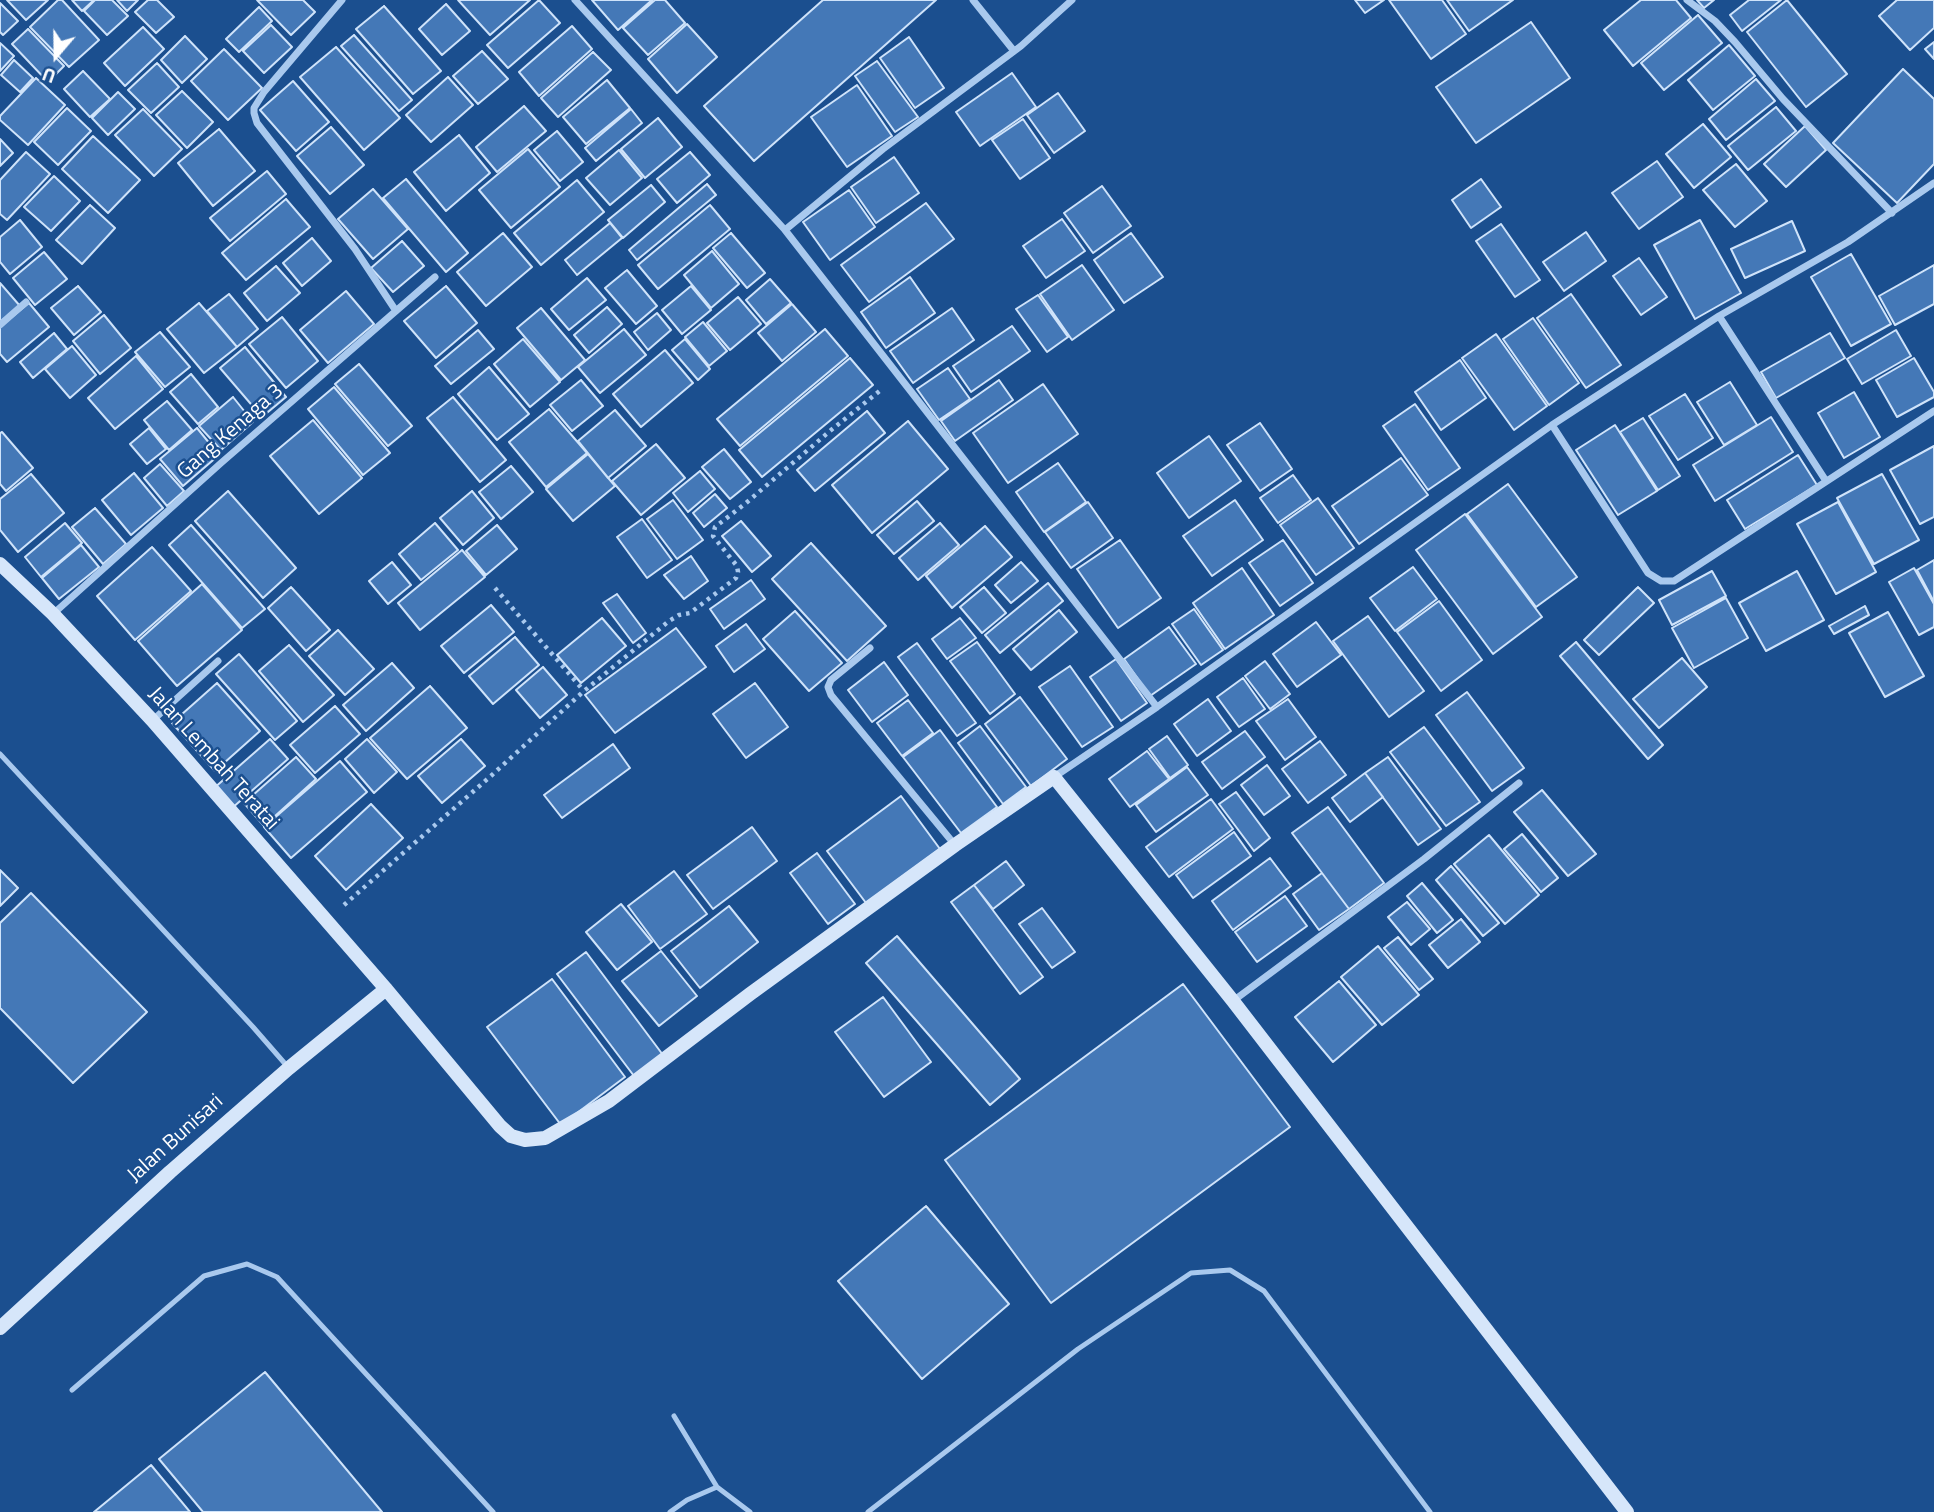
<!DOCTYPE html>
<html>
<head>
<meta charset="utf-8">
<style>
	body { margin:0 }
	#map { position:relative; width:1934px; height:1512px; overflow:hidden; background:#1b4f8f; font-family:"Titillium Web",sans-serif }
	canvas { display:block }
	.north { position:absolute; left:21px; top:21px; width:70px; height:70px; -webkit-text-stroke:5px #1b4f8f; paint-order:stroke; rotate:200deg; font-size:19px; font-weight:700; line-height:28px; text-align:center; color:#fff }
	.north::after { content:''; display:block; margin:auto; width:24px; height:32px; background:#fff; clip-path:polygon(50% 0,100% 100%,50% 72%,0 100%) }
</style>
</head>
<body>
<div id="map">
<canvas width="1934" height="1512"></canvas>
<div class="north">U</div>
</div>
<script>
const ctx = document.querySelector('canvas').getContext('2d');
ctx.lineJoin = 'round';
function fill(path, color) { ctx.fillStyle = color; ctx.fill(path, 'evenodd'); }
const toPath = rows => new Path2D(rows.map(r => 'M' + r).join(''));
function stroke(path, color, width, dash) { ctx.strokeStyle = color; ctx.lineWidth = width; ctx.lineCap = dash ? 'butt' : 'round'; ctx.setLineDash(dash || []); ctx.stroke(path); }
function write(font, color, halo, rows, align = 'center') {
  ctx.font = font + ' "Titillium Web",sans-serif'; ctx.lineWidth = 5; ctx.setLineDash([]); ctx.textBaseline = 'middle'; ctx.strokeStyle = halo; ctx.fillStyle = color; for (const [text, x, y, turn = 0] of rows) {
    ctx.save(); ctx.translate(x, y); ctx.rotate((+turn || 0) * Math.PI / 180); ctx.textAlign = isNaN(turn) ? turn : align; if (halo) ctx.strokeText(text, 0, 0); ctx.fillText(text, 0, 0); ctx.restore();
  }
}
const building = toPath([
	[7,0,48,0,26,20,7,0],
	[58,0,62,0,99,40,69,67,30,27,58,0],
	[72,0,94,0,82,11,72,0],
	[95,0,112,0,128,16,107,35,84,11,95,0],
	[117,0,138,0,127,11,117,0],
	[148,0,157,0,174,17,156,33,135,12,148,0],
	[257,0,303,0,315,12,291,35,257,0],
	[458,0,530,0,490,35,458,0],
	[539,0,560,23,508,68,487,45,539,0],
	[592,0,652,0,618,30,592,0],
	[655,0,665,0,685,23,648,55,623,28,655,0],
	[823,0,936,0,754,161,704,106,823,0],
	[1355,0,1384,0,1365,13,1355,0],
	[1389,0,1442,0,1466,34,1431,59,1389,0],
	[1447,0,1513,0,1469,31,1447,0],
	[1641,0,1676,0,1691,18,1633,66,1604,30,1641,0],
	[1697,0,1714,0,1704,8,1697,0],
	[1749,0,1781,0,1742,31,1730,15,1749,0],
	[1787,0,1847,74,1806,107,1747,32,1787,0],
	[1897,0,1934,0,1934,28,1910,50,1879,16,1897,0],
	[0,3,18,21,3,35,0,32,0,3],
	[446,4,470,31,442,55,419,29,446,4],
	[384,6,441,71,413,94,356,29,384,6],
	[259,7,272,21,239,52,226,39,259,7],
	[1698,15,1722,43,1664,90,1641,63,1698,15],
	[1531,22,1570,78,1476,143,1436,87,1531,22],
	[687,24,717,57,677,93,648,59,687,24],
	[271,25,292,47,264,73,243,51,271,25],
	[572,26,592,49,539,96,519,72,572,26],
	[143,27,164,49,125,86,104,63,143,27],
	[28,29,64,66,48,82,12,44,28,29],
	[354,35,412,100,399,111,341,46,354,35],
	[185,36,207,59,182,83,161,60,185,36],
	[909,37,944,88,915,108,880,58,909,37],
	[1934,42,1934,59,1925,49,1934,42],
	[0,43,14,56,0,71,0,43],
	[1729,45,1755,76,1713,110,1688,80,1729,45],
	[336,47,400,118,364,150,300,77,336,47],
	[224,49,262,88,228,120,191,81,224,49],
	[482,51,508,79,478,104,453,76,482,51],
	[593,52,611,70,558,117,541,98,593,52],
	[14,60,33,78,20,92,1,75,14,60],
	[877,61,918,117,895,132,855,76,877,61],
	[157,63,179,87,151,113,128,90,157,63],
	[1903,69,1934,99,1934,164,1897,203,1833,143,1903,69],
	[83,71,110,99,90,117,64,89,83,71],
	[1012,73,1036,107,980,146,956,112,1012,73],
	[448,77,473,105,431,142,406,115,448,77],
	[36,78,65,105,28,145,0,120,0,116,36,78],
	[1756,79,1775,101,1726,140,1709,119,1756,79],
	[607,80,630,108,586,144,563,117,607,80],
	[293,81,329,122,296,151,260,110,293,81],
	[857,85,892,136,847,167,811,117,857,85],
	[182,91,213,122,187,148,156,115,182,91],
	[118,92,135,109,108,135,92,118,118,92],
	[1058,93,1085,131,1054,153,1027,115,1058,93],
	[524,106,546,131,497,172,476,147,524,106],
	[1776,107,1796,131,1748,170,1728,146,1776,107],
	[67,108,91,131,58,165,34,142,67,108],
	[143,109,182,149,154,176,115,135,143,109],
	[631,109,642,123,596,161,585,148,631,109],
	[658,118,682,147,645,178,621,149,658,118],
	[1023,119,1050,158,1020,179,992,140,1023,119],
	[1703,124,1731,157,1694,188,1666,154,1703,124],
	[1805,126,1826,150,1786,187,1764,164,1805,126],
	[331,127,364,165,330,194,297,156,331,127],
	[219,129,255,171,213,206,178,163,219,129],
	[557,131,583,162,560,181,534,150,557,131],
	[459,135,490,173,446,211,414,172,459,135],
	[93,136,140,180,108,213,62,169,93,136],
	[0,139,13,153,0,166,0,139],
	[528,149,560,187,511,228,479,190,528,149],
	[619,150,642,178,610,205,586,178,619,150],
	[26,152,50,174,7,220,0,214,0,180,26,152],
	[690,152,710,175,677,203,657,179,690,152],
	[894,157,919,193,876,223,851,187,894,157],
	[1657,161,1683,197,1639,229,1612,193,1657,161],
	[1736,164,1767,201,1735,227,1703,190,1736,164],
	[267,171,286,194,230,241,210,218,267,171],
	[54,176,80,201,51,231,24,207,54,176],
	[406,179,468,253,446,272,383,198,406,179],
	[1481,179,1501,207,1471,228,1452,200,1481,179],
	[577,180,604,212,541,265,514,233,577,180],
	[707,184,716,195,637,260,629,250,707,184],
	[651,185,665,202,623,238,608,220,651,185],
	[1102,186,1131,226,1093,253,1064,213,1102,186],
	[373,189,408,229,373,259,338,219,373,189],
	[849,190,875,227,830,260,803,222,849,190],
	[286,199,310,227,246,280,222,253,286,199],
	[926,203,954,239,869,302,841,265,926,203],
	[90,205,115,228,82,264,56,240,90,205],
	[710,205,730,229,658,289,638,265,710,205],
	[1062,219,1085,251,1046,278,1023,246,1062,219],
	[20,220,42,247,10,274,0,262,0,237,20,220],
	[1700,220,1741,293,1695,319,1654,245,1700,220],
	[1792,221,1805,251,1745,278,1731,249,1792,221],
	[610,223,622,238,577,275,565,260,610,223],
	[1501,224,1540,280,1515,297,1476,241,1501,224],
	[1586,232,1606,261,1564,291,1543,262,1586,232],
	[503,233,532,267,486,306,457,272,503,233],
	[731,233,765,273,747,288,713,248,731,233],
	[1131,233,1163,277,1124,303,1094,260,1131,233],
	[312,238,331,261,302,286,283,263,312,238],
	[402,241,424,266,393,292,371,268,402,241],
	[712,251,739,284,711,308,684,275,712,251],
	[44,252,67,279,35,305,13,278,44,252],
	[1851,254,1891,324,1851,346,1811,277,1851,254],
	[1639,258,1667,297,1641,315,1613,276,1639,258],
	[1082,265,1114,310,1072,340,1040,294,1082,265],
	[1934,265,1934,304,1895,325,1879,296,1934,265],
	[276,266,300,293,267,321,244,293,276,266],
	[627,270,657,306,636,324,605,288,627,270],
	[910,277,935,313,886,348,861,312,910,277],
	[587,278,606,300,569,330,551,309,587,278],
	[770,279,791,303,766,324,746,300,770,279],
	[0,283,20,306,0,322,0,283],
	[78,286,101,312,74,335,51,308,78,286],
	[446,286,477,323,436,358,404,321,446,286],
	[691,286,711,310,682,334,662,310,691,286],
	[346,291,374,324,328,363,300,330,346,291],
	[229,294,258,329,237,347,207,311,229,294],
	[1571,294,1621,365,1586,388,1537,318,1571,294],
	[1038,295,1068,337,1047,352,1016,309,1038,295],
	[738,297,761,324,730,350,707,323,738,297],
	[29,303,49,327,7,362,0,354,0,327,29,303],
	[199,303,237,347,204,373,167,329,199,303],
	[792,304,816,332,782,361,758,333,792,304],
	[607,307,622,324,589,353,574,335,607,307],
	[541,308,585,360,561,380,517,328,541,308],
	[952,308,974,340,913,383,890,351,952,308],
	[657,313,671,330,648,350,634,332,657,313],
	[104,315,131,348,100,374,73,341,104,315],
	[282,317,318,361,286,388,249,344,282,317],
	[1533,318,1579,383,1549,405,1503,339,1533,318],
	[703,322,727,351,709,366,685,337,703,322],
	[1012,326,1030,351,971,392,953,366,1012,326],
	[624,329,646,355,600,393,578,367,624,329],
	[825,329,848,356,740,446,717,419,825,329],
	[478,330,494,349,451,384,435,366,478,330],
	[1896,330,1911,356,1862,384,1847,359,1896,330],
	[160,332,190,367,165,387,135,352,160,332],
	[54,333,67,349,33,378,20,362,54,333],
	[1830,333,1845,358,1776,398,1761,372,1830,333],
	[1496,334,1547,406,1514,430,1462,358,1496,334],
	[523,339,560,382,530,407,494,364,523,339],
	[685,339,710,369,698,380,672,350,685,339],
	[72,346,96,375,70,398,45,369,72,346],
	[245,347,286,397,262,417,220,368,245,347],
	[665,350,693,383,641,427,613,394,665,350],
	[136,356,163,389,115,429,88,398,136,356],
	[850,358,873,385,762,477,739,450,850,358],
	[1914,358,1934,392,1934,397,1897,417,1876,380,1914,358],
	[1460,360,1486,398,1441,430,1415,392,1460,360],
	[359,364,412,426,388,446,335,384,359,364],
	[489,367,529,414,497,440,458,394,489,367],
	[948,368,970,399,939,420,917,389,948,368],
	[191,374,218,407,198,424,170,392,191,374],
	[581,380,603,406,572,431,550,405,581,380],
	[999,380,1013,400,955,441,941,421,999,380],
	[1730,382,1757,425,1724,445,1697,402,1730,382],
	[1043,384,1078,434,1008,483,973,433,1043,384],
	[334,387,390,453,363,475,308,409,334,387],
	[1854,392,1880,437,1844,458,1818,413,1854,392],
	[1685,394,1713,438,1678,460,1649,416,1685,394],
	[233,397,253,422,221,450,199,426,233,397],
	[453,397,506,460,480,482,427,418,453,397],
	[167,401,192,430,169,450,144,420,167,401],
	[1415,404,1460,468,1428,490,1383,426,1415,404],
	[549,409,587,453,546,487,509,442,549,409],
	[615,410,646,446,608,478,578,441,615,410],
	[867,411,885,433,815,491,797,470,867,411],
	[1771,417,1793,452,1715,501,1693,465,1771,417],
	[1643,418,1680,476,1658,490,1620,432,1643,418],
	[313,420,362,478,319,514,270,456,313,420],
	[908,421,948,469,872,533,832,485,908,421],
	[1260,423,1292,469,1260,491,1227,445,1260,423],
	[1615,425,1657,491,1618,515,1576,450,1615,425],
	[149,428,166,449,147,464,130,444,149,428],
	[197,428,219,455,183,486,160,459,197,428],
	[2,432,33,468,6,491,0,484,0,433,2,432],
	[1209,436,1241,481,1189,518,1157,473,1209,436],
	[656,444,685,478,641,515,612,481,656,444],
	[1934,446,1934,517,1920,524,1890,470,1934,446],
	[724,449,751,482,730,499,702,467,724,449],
	[588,454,615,486,573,521,546,489,588,454],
	[1798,455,1817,485,1745,529,1727,500,1798,455],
	[1401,458,1428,495,1359,544,1332,506,1401,458],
	[1058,463,1086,502,1044,532,1016,492,1058,463],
	[160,464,184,491,167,506,144,478,160,464],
	[511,466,533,492,501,519,479,492,511,466],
	[700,471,715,489,688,512,673,493,700,471],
	[134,473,163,508,131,535,102,500,134,473],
	[31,474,64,513,18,552,0,530,0,499,31,474],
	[1882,474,1919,540,1874,564,1837,498,1882,474],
	[1293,475,1311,500,1278,523,1260,498,1293,475],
	[1508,484,1577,577,1536,607,1467,514,1508,484],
	[228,491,296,568,263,598,195,521,228,491],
	[472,491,494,518,463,545,440,518,472,491],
	[715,494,727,508,704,527,693,513,715,494],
	[1318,498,1354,548,1316,575,1280,525,1318,498],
	[673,500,703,540,677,559,647,519,673,500],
	[1235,500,1263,540,1212,576,1183,536,1235,500],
	[917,501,934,521,894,554,877,535,917,501],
	[1088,502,1113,538,1071,568,1045,532,1088,502],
	[1838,502,1876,572,1836,594,1797,524,1838,502],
	[95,508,126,544,103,564,72,527,95,508],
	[1465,514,1542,617,1493,654,1416,550,1465,514],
	[642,519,672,560,647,578,617,537,642,519],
	[741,521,771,556,752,572,722,536,741,521],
	[65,523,82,543,41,577,25,557,65,523],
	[435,523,458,550,421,580,399,554,435,523],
	[940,523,959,545,918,580,899,558,940,523],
	[191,525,265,609,242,628,169,545,191,525],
	[497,525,517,549,486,575,466,551,497,525],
	[985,526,1012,557,952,608,926,576,985,526],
	[1120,540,1161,598,1118,628,1077,569,1120,540],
	[1283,540,1313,583,1280,606,1249,563,1283,540],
	[811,543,886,626,847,661,772,579,811,543],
	[81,545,99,567,59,599,42,578,81,545],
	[152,547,191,591,135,640,97,596,152,547],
	[462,550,485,577,420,630,398,603,462,550],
	[691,556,708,581,684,599,664,575,691,556],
	[1934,560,1934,602,1917,570,1934,560],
	[392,562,411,585,388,604,369,581,392,562],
	[1021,562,1038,581,1011,603,995,585,1021,562],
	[1413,567,1437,599,1395,631,1370,598,1413,567],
	[1242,568,1274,615,1225,649,1193,603,1242,568],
	[1914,568,1934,604,1934,627,1919,635,1889,582,1914,568],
	[1712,571,1726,596,1672,625,1659,600,1712,571],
	[1797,571,1824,620,1766,651,1739,603,1797,571],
	[751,580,765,599,724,629,710,609,751,580],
	[1048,583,1063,601,1000,653,985,635,1048,583],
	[202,584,242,630,177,686,138,641,202,584],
	[291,587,330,630,306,651,268,608,291,587],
	[984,587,1006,613,982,633,960,607,984,587],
	[1638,587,1654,603,1599,655,1584,640,1638,587],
	[617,594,646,633,633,643,603,603,617,594],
	[1726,598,1748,638,1694,668,1672,628,1726,598],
	[1439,601,1482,660,1441,691,1397,632,1439,601],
	[491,605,514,632,464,673,441,646,491,605],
	[1865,606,1869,615,1834,634,1829,626,1865,606],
	[1194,609,1223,650,1201,665,1172,624,1194,609],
	[1059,610,1077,632,1031,670,1013,649,1059,610],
	[795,611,842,663,809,691,763,639,795,611],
	[1888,612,1924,676,1885,697,1849,633,1888,612],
	[1368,616,1424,691,1389,717,1333,641,1368,616],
	[602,618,626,646,581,683,557,655,602,618],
	[960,618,976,638,947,659,932,639,960,618],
	[1316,622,1341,655,1297,687,1273,654,1316,622],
	[746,624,765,649,734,672,716,646,746,624],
	[1169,627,1196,664,1150,696,1124,659,1169,627],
	[676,628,706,667,615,733,585,695,676,628],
	[338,630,374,669,345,695,309,656,338,630],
	[515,637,539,665,493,704,469,676,515,637],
	[977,642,1015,694,990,714,950,661,977,642],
	[1576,642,1663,745,1648,759,1560,656,1576,642],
	[917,643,976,723,957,736,898,657,917,643],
	[289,645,334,695,303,722,259,671,289,645],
	[239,654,297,721,275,740,216,674,239,654],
	[1682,658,1707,687,1659,728,1633,699,1682,658],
	[1116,659,1147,703,1121,721,1090,677,1116,659],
	[1265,661,1290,694,1270,709,1245,676,1265,661],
	[884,662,908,695,872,722,848,690,884,662],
	[392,663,414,688,366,731,343,705,392,663],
	[1070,666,1113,727,1082,747,1039,687,1070,666],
	[543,667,567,695,540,718,516,690,543,667],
	[1243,678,1265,709,1239,727,1217,697,1243,678],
	[217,683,260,731,215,771,172,723,217,683],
	[755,683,788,727,746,758,713,714,755,683],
	[430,686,467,728,407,779,370,738,430,686],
	[1467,692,1524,768,1492,791,1436,715,1467,692],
	[1020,697,1067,759,1031,786,985,724,1020,697],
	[1208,699,1231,731,1197,756,1174,724,1208,699],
	[1288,699,1316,737,1285,760,1256,721,1288,699],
	[908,700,933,733,902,756,877,723,908,700],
	[335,706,360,734,315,773,290,745,335,706],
	[980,726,1026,787,1003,804,958,743,980,726],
	[1424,727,1480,802,1446,826,1390,752,1424,727],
	[940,730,997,807,961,833,903,757,940,730],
	[1245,731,1265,757,1222,789,1202,762,1245,731],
	[1167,736,1188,765,1170,778,1149,749,1167,736],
	[270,739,288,759,231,809,213,789,270,739],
	[367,739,397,772,374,793,345,759,367,739],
	[461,739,485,766,442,803,418,776,461,739],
	[1320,741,1346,775,1308,803,1282,769,1320,741],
	[613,744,630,768,562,818,544,795,613,744],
	[1147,751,1169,779,1130,807,1109,779,1147,751],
	[296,757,316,779,264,826,244,803,296,757],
	[1388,757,1441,829,1418,845,1365,773,1388,757],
	[340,761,367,792,291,858,264,827,340,761],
	[1267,765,1290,796,1264,815,1241,785,1267,765],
	[1187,767,1208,795,1156,832,1136,805,1187,767],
	[1365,773,1383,797,1350,822,1332,798,1365,773],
	[1542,790,1596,854,1568,876,1514,812,1542,790],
	[1236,792,1270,838,1254,851,1219,804,1236,792],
	[901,796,940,849,866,903,827,851,901,796],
	[1211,799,1233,829,1169,877,1146,847,1211,799],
	[371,804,403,838,346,890,315,856,371,804],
	[1328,807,1384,883,1349,909,1292,833,1328,807],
	[752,827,777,861,713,909,687,875,752,827],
	[1234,832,1251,856,1193,898,1176,875,1234,832],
	[1522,834,1558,878,1541,892,1504,849,1522,834],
	[1489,835,1539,895,1505,924,1454,864,1489,835],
	[817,853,855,904,828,924,790,873,817,853],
	[1270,858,1291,886,1233,930,1212,901,1270,858],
	[1006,861,1024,885,993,909,974,885,1006,861],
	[1451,866,1499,923,1483,936,1436,880,1451,866],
	[0,870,18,888,0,906,0,870],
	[674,871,707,914,660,949,628,906,674,871],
	[1322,873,1349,909,1319,930,1293,894,1322,873],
	[1422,883,1453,920,1437,933,1407,896,1422,883],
	[974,885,1043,977,1020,994,951,902,974,885],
	[31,893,147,1012,73,1083,0,1008,0,923,31,893],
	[1285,896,1307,926,1257,962,1235,932,1285,896],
	[1407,902,1430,929,1411,945,1388,917,1407,902],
	[621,904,652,942,617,970,586,932,621,904],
	[729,906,758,942,700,988,671,951,729,906],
	[1042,908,1075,952,1052,968,1019,924,1042,908],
	[1461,919,1480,942,1448,968,1429,945,1461,919],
	[897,936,1020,1079,990,1105,866,963,897,936],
	[1398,937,1433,979,1419,990,1384,948,1398,937],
	[1378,946,1419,995,1382,1025,1341,977,1378,946],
	[661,951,697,996,659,1026,622,981,661,951],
	[586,952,663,1055,634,1076,557,974,586,952],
	[552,979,625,1077,561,1125,487,1027,552,979],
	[1339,981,1376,1025,1333,1062,1295,1017,1339,981],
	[1183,984,1290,1127,1051,1303,945,1160,1183,984],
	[883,997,931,1062,884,1097,835,1032,883,997],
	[926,1206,1009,1304,922,1379,838,1281,926,1206],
	[265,1372,382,1512,203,1512,159,1459,265,1372],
	[151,1465,190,1512,94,1512,151,1465]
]);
fill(building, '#4478b7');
stroke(building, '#cfe3fa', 2);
stroke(toPath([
	[495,588,584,691],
	[344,905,492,775,584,691,669,621,679,615,690,613,736,578,738,572,737,566,713,536,715,527,746,503,830,431,882,389]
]), '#a9c9ee', 4.5, [3.5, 5]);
stroke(toPath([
	[0,754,253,1027,287,1066],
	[72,1390,204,1276,247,1264,277,1277,493,1512],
	[674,1416,717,1487],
	[670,1512,687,1500,717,1487,750,1512],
	[868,1512,1078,1349,1191,1273,1230,1270,1264,1291,1430,1512]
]), '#a9c9ee', 5);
stroke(toPath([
	[342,0,264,92,254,108,254,113,257,123,355,249,396,311],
	[575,0,785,230,1157,707],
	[973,0,1014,51],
	[1687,0,1715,21,1735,42,1783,99,1892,213],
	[785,230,883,149,1021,46,1072,0],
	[1719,316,1826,481],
	[0,325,26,302],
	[1552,425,1648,573,1661,581,1674,581,1934,411],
	[53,614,221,463,435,277],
	[870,648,831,680,828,687,831,695,955,845],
	[153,720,218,661],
	[1054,777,1157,707,1552,425,1719,316,1848,242,1934,183],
	[1233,1001,1424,859,1519,783]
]), '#a9c9ee', 7);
stroke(toPath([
	[0,564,53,614,152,720,386,989,500,1126,511,1136,525,1140,545,1138,609,1101,750,994,955,845,1054,777,1233,1001,1627,1512],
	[0,1328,170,1172,289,1068,386,989]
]), '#d6e6fa', 14);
write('21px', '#fff', '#1b4f8f', [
	["Gang Kenaga 3",231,432,-41],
	["Jalan Lembah Teratai",213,759,48],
	["Jalan Bunisari",176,1139,-42]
]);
</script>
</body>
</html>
